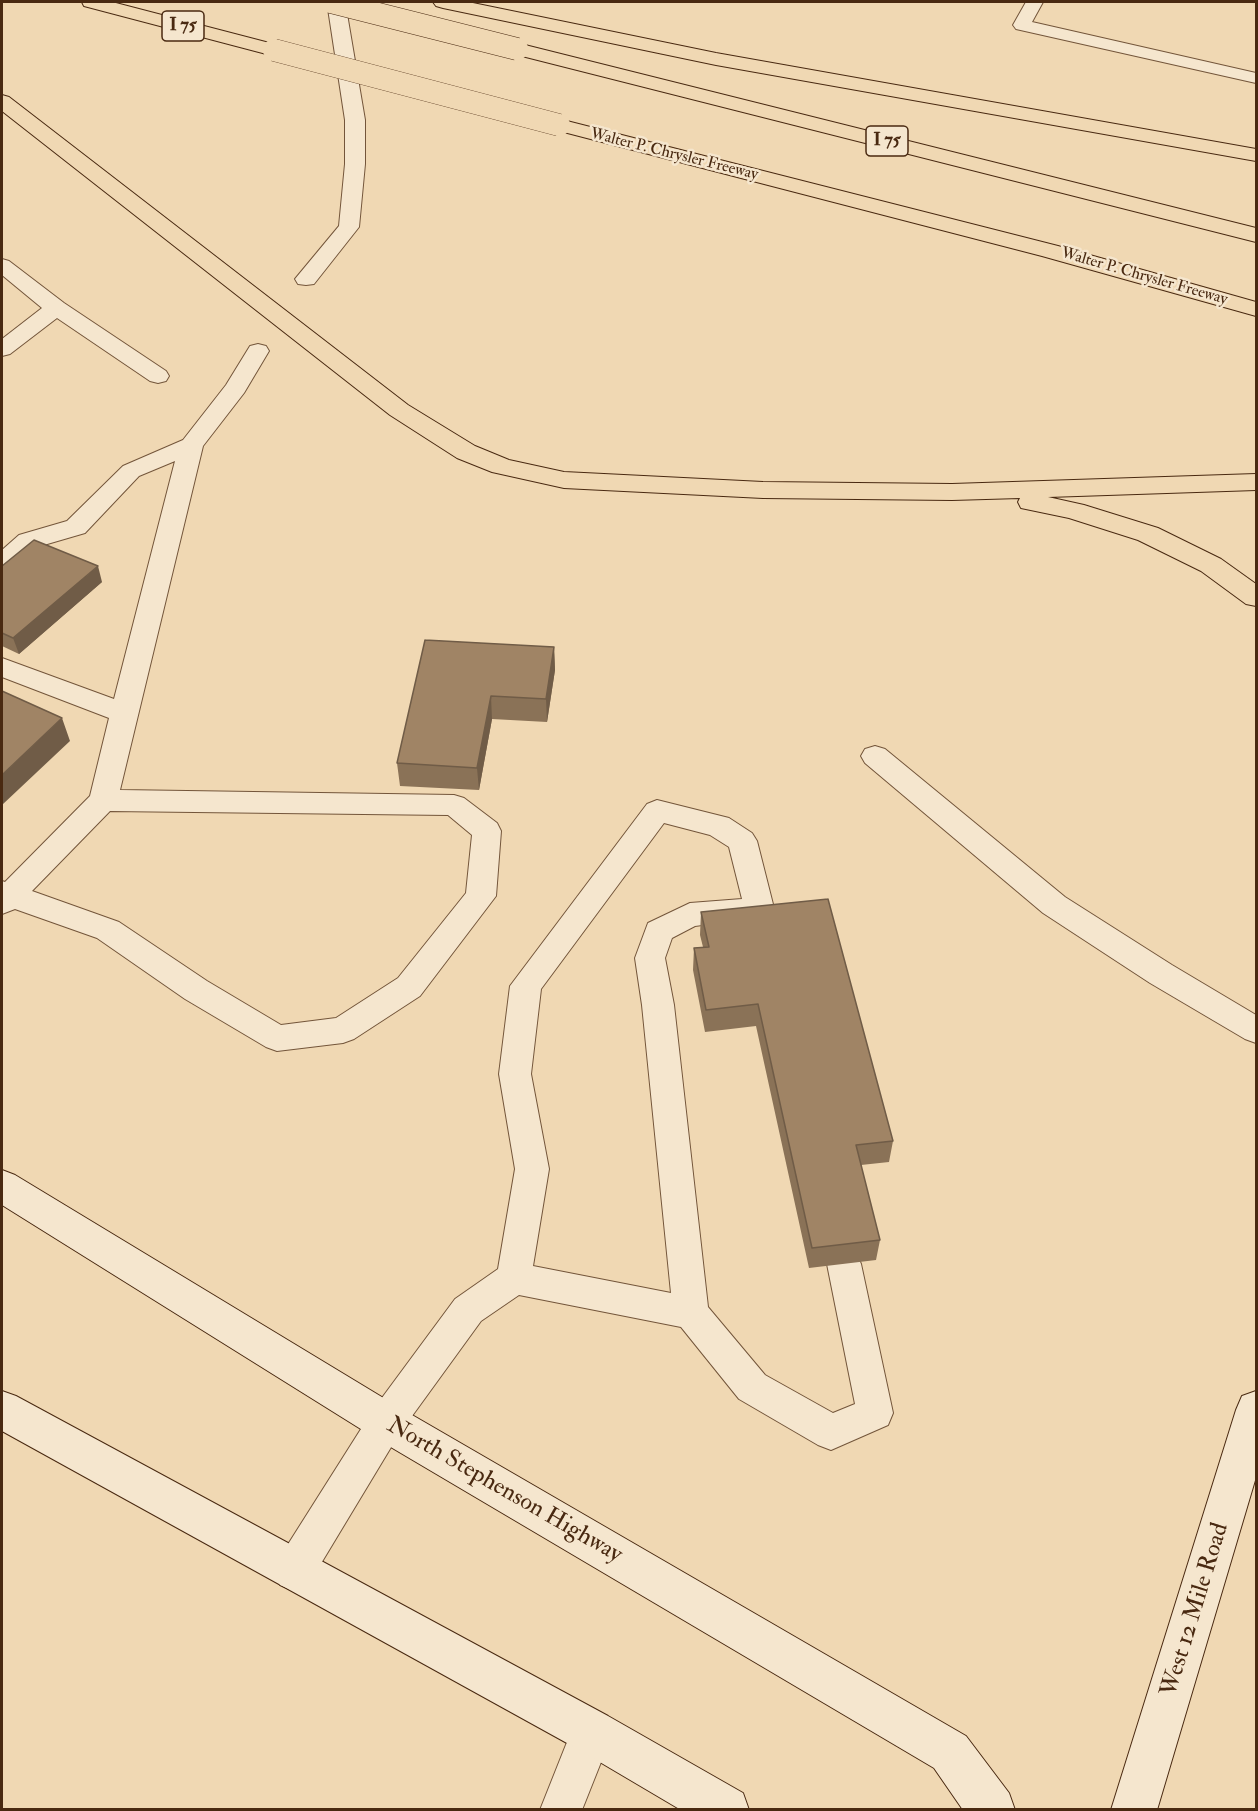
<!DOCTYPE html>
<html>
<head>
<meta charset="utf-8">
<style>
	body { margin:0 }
	#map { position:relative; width:1258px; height:1811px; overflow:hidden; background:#f0d8b3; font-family:"IM FELL Double Pica",serif }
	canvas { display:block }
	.frame { position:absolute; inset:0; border:3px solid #492911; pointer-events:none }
</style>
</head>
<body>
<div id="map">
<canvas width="1258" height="1811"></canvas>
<div class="frame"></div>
</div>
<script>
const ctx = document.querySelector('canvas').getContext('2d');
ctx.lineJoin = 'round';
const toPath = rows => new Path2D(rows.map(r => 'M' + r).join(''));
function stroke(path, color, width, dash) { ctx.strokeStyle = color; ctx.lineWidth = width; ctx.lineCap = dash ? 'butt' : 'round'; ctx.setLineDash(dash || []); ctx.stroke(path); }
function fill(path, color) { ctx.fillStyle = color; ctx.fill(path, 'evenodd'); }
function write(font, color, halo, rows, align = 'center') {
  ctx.font = font + ' "IM FELL Double Pica",serif'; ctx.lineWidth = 5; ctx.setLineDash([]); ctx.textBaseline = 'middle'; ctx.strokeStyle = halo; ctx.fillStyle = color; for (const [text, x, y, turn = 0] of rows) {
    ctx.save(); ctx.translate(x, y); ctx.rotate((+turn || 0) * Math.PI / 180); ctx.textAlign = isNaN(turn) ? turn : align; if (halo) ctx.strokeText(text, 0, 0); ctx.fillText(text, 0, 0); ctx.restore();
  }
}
const service = toPath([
	[327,2,345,2,365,120,365,164,359,227,314,284,306,285,298,284,295,279,339,226,345,164,345,120,327,2],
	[1026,2,1043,2,1032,22,1256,73,1256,83,1016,29,1013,25,1026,2],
	[2,259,9,261,64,303,166,371,169,376,166,381,158,383,150,381,57,318,10,354,2,356,2,339,42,308,2,275,2,259],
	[258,344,266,346,269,351,244,393,203,446,120,790,454,795,464,798,497,823,501,831,496,896,420,996,354,1039,343,1043,277,1051,266,1047,185,999,97,938,15,909,2,914,2,881,5,882,90,796,109,718,2,677,2,658,114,699,175,461,139,476,85,533,37,547,11,569,2,571,2,550,19,535,67,521,123,466,183,440,226,385,250,346,258,344],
	[110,811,448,815,472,835,466,893,398,978,336,1018,281,1025,207,981,119,922,32,891,110,811],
	[875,746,885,749,1065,897,1172,965,1256,1015,1256,1043,1245,1039,1150,983,1043,913,865,763,861,756,865,749,875,746],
	[657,800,729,818,752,833,757,841,779,928,775,936,764,940,753,936,747,919,695,926,672,938,665,958,674,1005,708,1307,765,1375,833,1413,855,1404,827,1264,832,1253,844,1248,856,1253,861,1264,893,1413,888,1425,831,1450,818,1445,739,1399,681,1327,519,1295,481,1321,399,1434,308,1585,294,1591,280,1585,274,1571,280,1557,373,1410,455,1299,498,1269,515,1169,499,1074,510,986,647,804,657,800],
	[664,823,710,835,729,847,742,899,690,903,648,923,635,958,642,1005,671,1293,533,1266,549,1169,531,1074,541,989,664,823],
	[592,1711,607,1717,613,1732,582,1810,540,1810,577,1717,592,1711]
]);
const secondary = toPath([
	[2,1170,15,1175,400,1408,966,1736,1009,1793,1015,1810,963,1810,934,1768,372,1436,2,1205,2,1170],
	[2,1391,16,1396,608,1716,743,1793,749,1810,681,1810,576,1748,2,1431,2,1391],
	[1256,1391,1256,1477,1157,1810,1111,1810,1236,1410,1242,1396,1256,1391]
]);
const motorway = toPath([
	[82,2,112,2,281,46,284,50,281,54,274,56,84,6,82,2],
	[433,2,468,2,716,53,1256,149,1256,161,716,65,443,8,436,6,433,2],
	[517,43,1256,228,1256,242,510,53,507,49,510,45,517,43],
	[2,95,9,97,408,405,475,446,509,460,564,472,763,482,952,484,1256,474,1256,490,1048,497,1084,505,1158,528,1221,559,1256,584,1256,606,1246,604,1201,571,1138,540,1069,518,1021,508,1018,502,1020,498,952,500,763,498,564,488,492,472,457,458,390,415,2,111,2,95],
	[559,119,1058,246,1256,302,1256,316,1042,256,552,129,548,125,552,121,559,119]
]);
stroke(service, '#73553a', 2);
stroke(secondary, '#492911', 2);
stroke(motorway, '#492911', 2);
fill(service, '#f5e6ce');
fill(secondary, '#f5e6ce');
fill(motorway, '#f0d8b3');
const motorwayBridge = toPath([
	[331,2,517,49],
	[274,50,559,125]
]);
stroke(motorwayBridge, '#492911', 23, []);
stroke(motorwayBridge, '#f0d8b3', 22);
fill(toPath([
	[2,566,102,582,19,654,2,646],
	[554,647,555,670,547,722,492,719,479,790,400,786,397,763],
	[701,912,893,1141,889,1162,861,1165,880,1240,876,1260,809,1268,756,1026,705,1032,693,970,694,948,703,947,700,935]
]), '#8a7257');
fill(toPath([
	[98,566,102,582,19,654,13,638],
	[554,647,555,670,547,722,546,699],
	[491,696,492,719,479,790,477,768],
	[62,718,70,741,2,805,2,775]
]), '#705c47');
const building = toPath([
	[34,540,98,566,13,638,2,633,2,566,34,540],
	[425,640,554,647,546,699,491,696,477,768,397,763,425,640],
	[2,691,62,718,2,775,2,691],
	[828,899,893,1141,856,1145,880,1240,812,1248,758,1004,706,1010,694,948,709,947,701,912,828,899]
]);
fill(building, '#a08465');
stroke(building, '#705c47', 1.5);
write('16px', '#492911', '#f5e6ce', [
	["Walter P. Chrysler Freeway",674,155,14],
	["Walter P. Chrysler Freeway",1144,277,16]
]);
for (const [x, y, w] of [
	[183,26,42],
	[887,141,42]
]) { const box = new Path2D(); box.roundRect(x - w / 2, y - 15, w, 30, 4.5); ctx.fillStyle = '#f5e6ce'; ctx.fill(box); stroke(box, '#492911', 1.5); }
write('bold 18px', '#492911', null, [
	["I 75",183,26],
	["I 75",887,141]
]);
write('24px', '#492911', '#f5e6ce', [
	["North Stephenson Highway",504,1491,30],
	["West 12 Mile Road",1196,1610,-73]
]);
</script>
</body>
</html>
